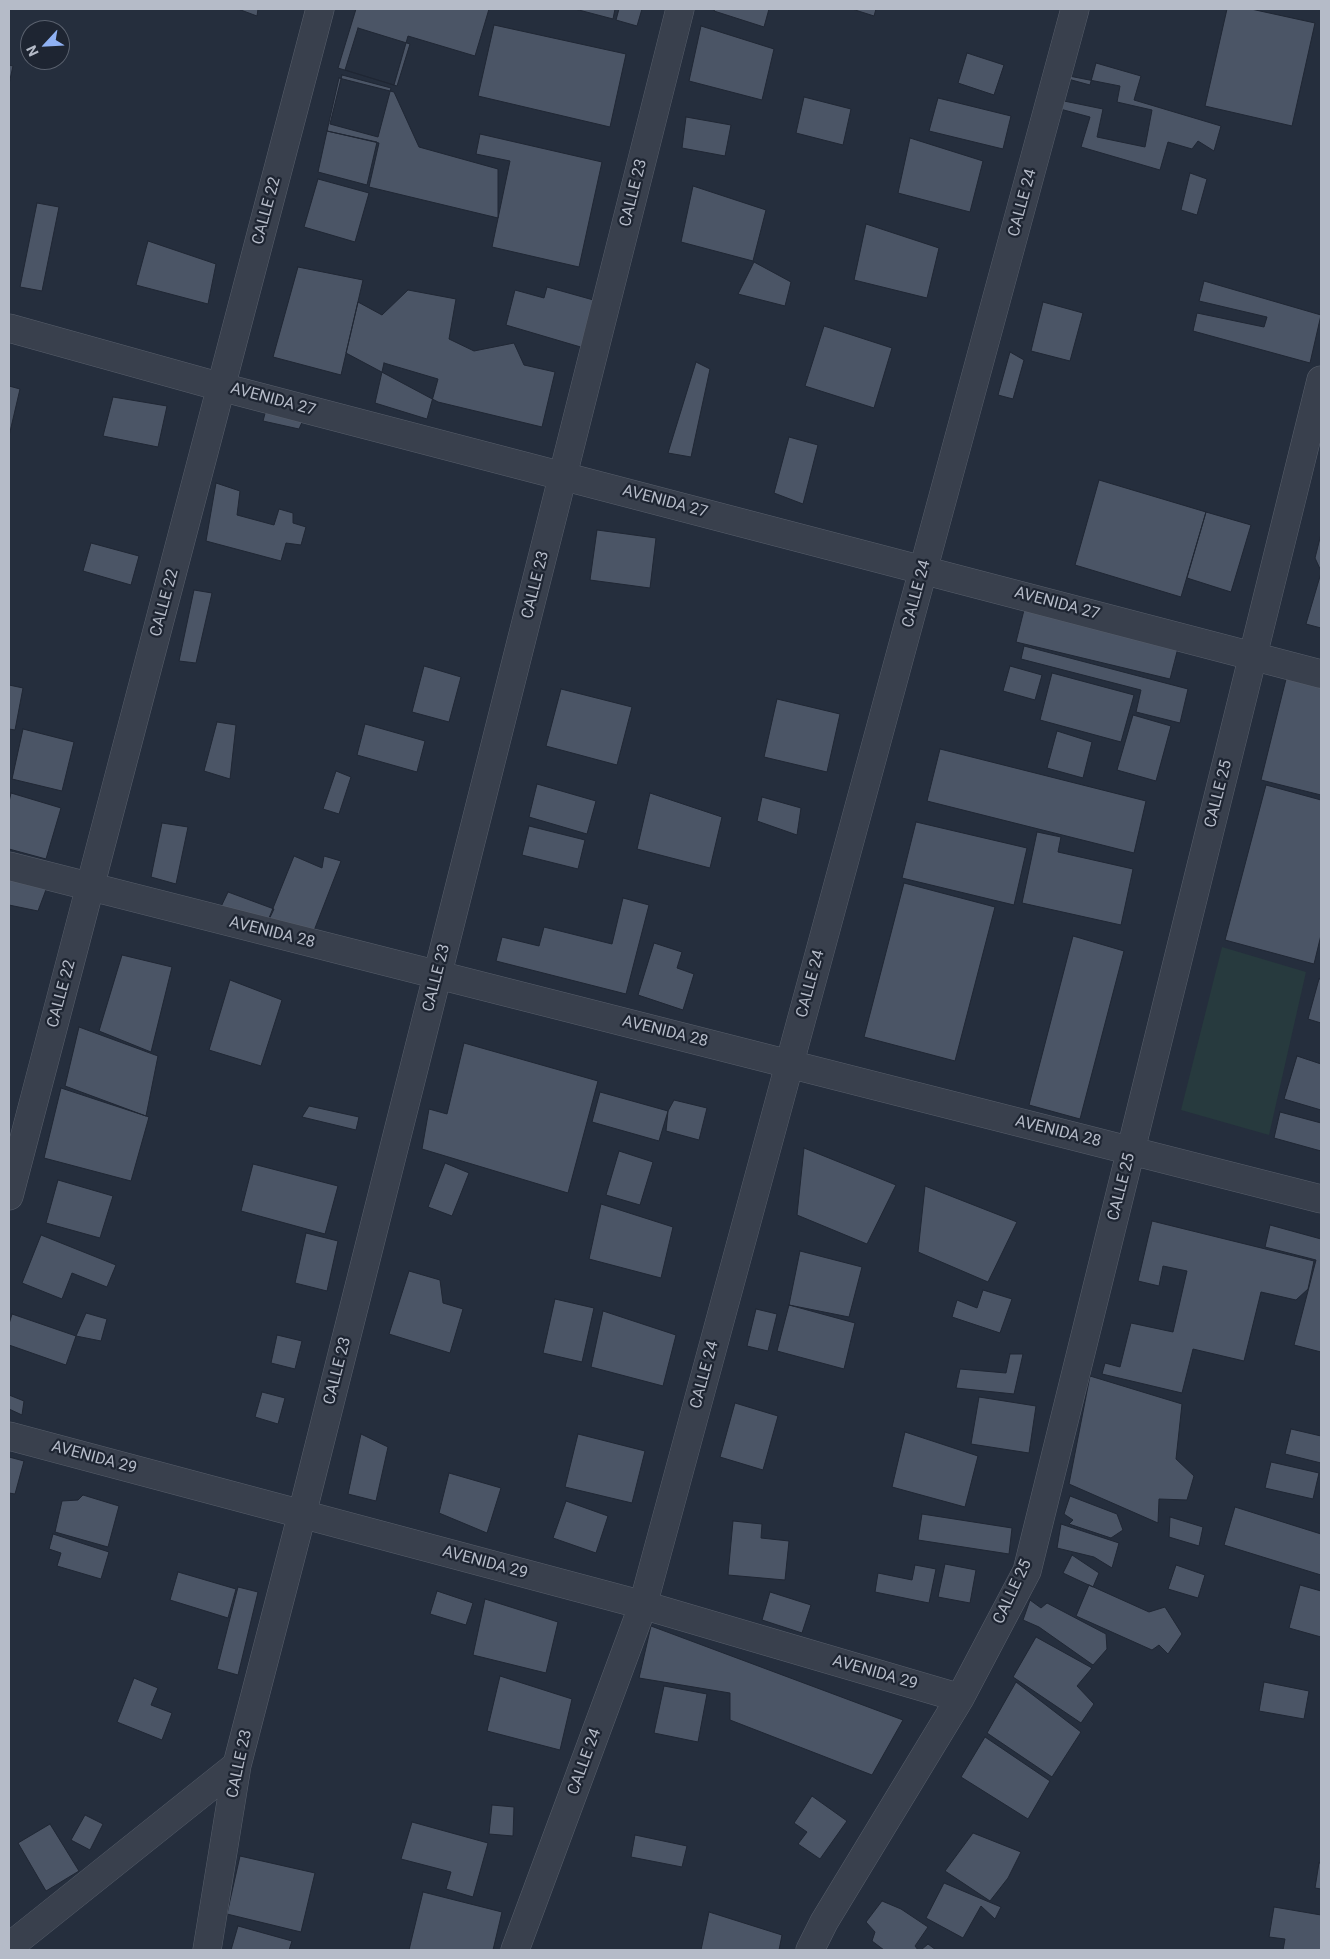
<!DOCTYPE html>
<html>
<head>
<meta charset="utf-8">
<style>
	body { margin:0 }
	#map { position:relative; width:1330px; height:1959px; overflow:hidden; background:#252e3d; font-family:Roboto,sans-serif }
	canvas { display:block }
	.frame { position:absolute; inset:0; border:10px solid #b5bbc8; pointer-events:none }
	.north { position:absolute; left:20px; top:20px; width:50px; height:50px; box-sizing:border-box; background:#1e2532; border:1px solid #5a616e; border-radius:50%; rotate:245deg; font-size:14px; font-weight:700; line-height:20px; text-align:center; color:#b5bbc8 }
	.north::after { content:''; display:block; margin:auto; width:18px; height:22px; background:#8fb1f3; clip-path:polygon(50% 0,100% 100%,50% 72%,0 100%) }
</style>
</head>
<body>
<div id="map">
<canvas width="1330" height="1959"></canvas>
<div class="frame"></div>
<div class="north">N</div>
</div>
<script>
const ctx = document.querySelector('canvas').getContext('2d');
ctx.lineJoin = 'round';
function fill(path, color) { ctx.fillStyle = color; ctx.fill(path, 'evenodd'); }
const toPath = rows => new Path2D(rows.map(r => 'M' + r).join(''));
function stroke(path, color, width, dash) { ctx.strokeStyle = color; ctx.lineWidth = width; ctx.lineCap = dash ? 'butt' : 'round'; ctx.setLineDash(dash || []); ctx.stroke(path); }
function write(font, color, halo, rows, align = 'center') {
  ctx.font = font + ' Roboto,sans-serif'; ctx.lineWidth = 4.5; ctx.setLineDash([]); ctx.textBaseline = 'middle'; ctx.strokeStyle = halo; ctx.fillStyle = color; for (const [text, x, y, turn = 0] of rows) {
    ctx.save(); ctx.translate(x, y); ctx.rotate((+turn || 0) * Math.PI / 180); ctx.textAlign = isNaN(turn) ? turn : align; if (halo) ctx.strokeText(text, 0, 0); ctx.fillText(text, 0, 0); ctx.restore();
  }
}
fill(toPath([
	[1222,947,1306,972,1269,1135,1181,1110]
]), '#273a3e');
const building = toPath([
	[238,9,258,9,257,16,238,9],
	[356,9,489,9,475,56,408,36,394,85,338,68,356,9],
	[575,9,615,9,613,19,575,9],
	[619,9,642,9,637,26,616,20,619,9],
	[715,9,769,9,764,27,714,11,715,9],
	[852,9,876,9,874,16,852,9],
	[1227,9,1251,9,1315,23,1292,126,1205,106,1227,9],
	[494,25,626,54,610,127,478,96,494,25],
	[701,26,774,49,762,100,689,81,701,26],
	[358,28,410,44,397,86,345,70,358,28],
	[967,53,1004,65,994,95,958,83,967,53],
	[1096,63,1141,76,1134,100,1221,126,1214,151,1198,141,1192,149,1168,142,1160,170,1081,147,1090,117,1060,109,1068,79,1090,85,1096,63],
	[9,65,13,66,9,84,9,65],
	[342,75,391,88,378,137,330,124,342,75],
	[1069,76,1120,86,1117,102,1152,110,1145,147,1097,137,1103,109,1064,101,1069,76],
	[339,78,394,92,419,147,498,169,498,218,369,187,379,143,327,131,339,78],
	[804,97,851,109,843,145,796,133,804,97],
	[938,98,1011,116,1003,149,929,131,938,98],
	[686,117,731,125,725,156,682,148,686,117],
	[327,131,377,142,367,185,318,172,327,131],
	[480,134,602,162,579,267,492,247,510,161,476,154,480,134],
	[910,138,983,161,970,212,898,193,910,138],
	[1190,173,1207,179,1197,215,1181,210,1190,173],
	[318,179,369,193,355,242,304,227,318,179],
	[693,186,766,210,753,261,681,242,693,186],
	[37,203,59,207,42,291,20,287,37,203],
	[866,224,939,248,927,298,854,280,866,224],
	[148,241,216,264,208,304,136,285,148,241],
	[754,262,791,282,785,306,738,294,754,262],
	[298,267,363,280,341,375,273,357,298,267],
	[1204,281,1321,315,1310,363,1193,331,1197,313,1264,327,1267,317,1199,301,1204,281],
	[547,287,597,301,584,348,506,325,515,290,544,298,547,287],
	[408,290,456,299,449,339,474,351,514,343,524,365,555,372,542,427,438,402,346,353,358,302,382,315,408,290],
	[1043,302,1083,313,1070,361,1031,351,1043,302],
	[824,326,892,348,874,408,805,386,824,326],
	[1010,352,1024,360,1013,399,998,395,1010,352],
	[696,362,710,369,691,457,668,453,696,362],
	[384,363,438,379,427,419,375,403,384,363],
	[9,386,20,389,9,436,9,386],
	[113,397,167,406,158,447,103,436,113,397],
	[267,406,304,418,299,429,263,421,267,406],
	[789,437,818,445,803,504,774,493,789,437],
	[1099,480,1206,512,1181,597,1075,565,1099,480],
	[216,483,240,491,237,515,274,525,279,509,293,513,293,523,306,527,301,545,286,543,281,561,206,541,216,483],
	[1206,512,1251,525,1231,592,1187,578,1206,512],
	[597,530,656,538,650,588,590,580,597,530],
	[1321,534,1321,571,1315,558,1321,534],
	[91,543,139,556,131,585,83,571,91,543],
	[1321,573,1321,628,1306,624,1321,573],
	[194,590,212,593,196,663,179,661,194,590],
	[1025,606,1179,644,1170,679,1016,642,1025,606],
	[1024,646,1188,689,1180,723,1136,712,1141,690,1021,659,1024,646],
	[424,666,461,677,449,722,412,712,424,666],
	[1010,666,1042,675,1035,700,1003,691,1010,666],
	[1288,671,1321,679,1321,795,1261,780,1288,671],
	[1052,673,1134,695,1121,742,1040,720,1052,673],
	[9,685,23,688,15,730,9,729,9,685],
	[561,689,632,707,617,765,546,746,561,689],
	[777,699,840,714,827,772,764,757,777,699],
	[1133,715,1171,726,1156,781,1117,770,1133,715],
	[217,722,236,725,230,779,204,771,217,722],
	[365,724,425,741,417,772,357,755,365,724],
	[23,729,74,742,62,791,12,779,23,729],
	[1057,731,1092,742,1083,778,1047,768,1057,731],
	[940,749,1146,801,1134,853,927,801,940,749],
	[336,771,351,777,339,814,323,809,336,771],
	[537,784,596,801,587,834,529,817,537,784],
	[1266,785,1321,800,1321,935,1314,964,1225,940,1266,785],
	[11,793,61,808,46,859,9,849,9,802,11,793],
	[650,793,722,817,710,868,637,849,650,793],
	[762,797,801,808,797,835,757,821,762,797],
	[916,822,1027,848,1014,905,902,878,916,822],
	[162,823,188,827,176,884,151,877,162,823],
	[529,826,585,840,578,869,522,855,529,826],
	[1037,832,1061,837,1058,852,1133,869,1121,925,1022,903,1037,832],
	[294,856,322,868,324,856,341,861,310,941,265,928,294,856],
	[9,874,47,887,38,911,9,905,9,874],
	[904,883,995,907,955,1061,864,1037,904,883],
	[228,892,274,909,265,928,219,911,228,892],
	[623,898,649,905,626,994,496,961,502,937,539,946,544,927,612,944,623,898],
	[1073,936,1124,951,1080,1119,1029,1105,1073,936],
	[654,943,682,952,677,968,694,974,683,1010,638,995,654,943],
	[122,955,172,967,151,1052,99,1031,122,955],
	[1319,979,1321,979,1321,1023,1308,1019,1319,979],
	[230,980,282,1000,261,1066,209,1050,230,980],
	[79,1027,158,1056,146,1116,65,1086,79,1027],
	[464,1043,598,1081,568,1193,422,1149,429,1109,447,1114,464,1043],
	[1297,1056,1321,1064,1321,1110,1284,1099,1297,1056],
	[61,1088,149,1117,131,1181,44,1158,61,1088],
	[600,1092,668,1111,659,1141,592,1122,600,1092],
	[674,1100,707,1108,699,1140,666,1131,668,1111,674,1100],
	[309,1106,359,1117,356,1130,302,1117,309,1106],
	[1280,1112,1321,1123,1321,1151,1274,1138,1280,1112],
	[804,1148,896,1185,867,1244,797,1215,804,1148],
	[619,1151,653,1162,640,1205,606,1195,619,1151],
	[445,1163,469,1173,452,1216,428,1207,445,1163],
	[253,1164,338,1186,325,1234,241,1211,253,1164],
	[58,1180,113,1196,100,1238,46,1223,58,1180],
	[925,1186,1017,1222,988,1282,918,1252,925,1186],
	[601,1204,673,1227,661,1278,589,1259,601,1204],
	[1152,1221,1314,1261,1308,1289,1296,1300,1261,1292,1244,1361,1193,1349,1182,1393,1102,1374,1105,1363,1120,1367,1131,1323,1173,1332,1187,1271,1163,1266,1159,1286,1138,1281,1152,1221],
	[1270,1225,1321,1239,1321,1352,1294,1345,1316,1260,1265,1247,1270,1225],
	[306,1233,338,1241,327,1291,295,1283,306,1233],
	[41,1235,116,1265,107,1287,72,1273,62,1299,22,1283,41,1235],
	[800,1251,862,1267,849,1317,789,1305,800,1251],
	[409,1271,440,1280,443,1303,463,1309,450,1353,389,1334,409,1271],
	[983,1290,1012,1299,1000,1333,952,1317,957,1300,977,1308,983,1290],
	[555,1299,594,1308,582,1362,543,1353,555,1299],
	[789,1305,855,1323,844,1369,777,1351,789,1305],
	[756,1309,777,1314,768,1351,747,1346,756,1309],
	[603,1311,676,1335,663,1386,591,1367,603,1311],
	[86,1313,107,1319,101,1341,76,1336,86,1313],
	[12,1314,76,1336,66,1365,9,1345,9,1324,12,1314],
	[277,1335,302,1341,295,1369,271,1363,277,1335],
	[1010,1354,1023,1354,1014,1394,956,1388,960,1369,1006,1373,1010,1354],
	[1090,1376,1182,1404,1176,1459,1194,1476,1187,1500,1159,1499,1158,1523,1069,1484,1090,1376],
	[262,1392,285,1398,278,1424,255,1417,262,1392],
	[9,1395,24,1401,22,1415,9,1409,9,1395],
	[979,1397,1036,1406,1029,1453,971,1444,979,1397],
	[735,1403,778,1416,763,1470,720,1457,735,1403],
	[1291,1429,1321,1436,1321,1463,1285,1454,1291,1429],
	[905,1432,978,1456,965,1507,892,1487,905,1432],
	[361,1434,388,1447,376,1501,348,1494,361,1434],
	[578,1434,645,1451,632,1503,565,1487,578,1434],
	[9,1457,24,1461,15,1494,9,1493,9,1457],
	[1271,1462,1319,1473,1313,1499,1265,1488,1271,1462],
	[449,1473,501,1488,487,1533,439,1513,449,1473],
	[83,1495,119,1506,108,1547,55,1532,62,1501,78,1500,83,1495],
	[1070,1496,1117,1514,1123,1530,1111,1538,1069,1524,1073,1520,1064,1514,1070,1496],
	[566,1501,608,1516,596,1553,553,1538,566,1501],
	[1235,1507,1321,1534,1321,1575,1224,1545,1235,1507],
	[922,1514,1012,1528,1009,1554,918,1540,922,1514],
	[1170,1517,1203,1527,1199,1546,1169,1537,1170,1517],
	[733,1521,762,1524,761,1538,789,1541,785,1580,728,1575,733,1521],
	[1061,1524,1119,1543,1112,1568,1094,1557,1057,1548,1061,1524],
	[53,1534,109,1552,101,1579,57,1566,61,1553,49,1549,53,1534],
	[1072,1555,1099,1573,1093,1587,1063,1573,1072,1555],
	[945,1564,976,1570,970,1603,938,1597,945,1564],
	[915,1565,936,1569,929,1603,875,1592,878,1573,912,1580,915,1565],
	[1176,1565,1205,1575,1198,1598,1168,1589,1176,1565],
	[178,1572,236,1589,228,1618,170,1600,178,1572],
	[1089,1585,1149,1612,1165,1607,1182,1634,1168,1654,1159,1645,1152,1650,1076,1616,1089,1585],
	[1300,1585,1321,1591,1321,1637,1289,1628,1300,1585],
	[238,1587,258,1592,238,1675,217,1669,238,1587],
	[437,1591,473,1603,466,1625,430,1614,437,1591],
	[770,1592,811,1605,802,1633,762,1620,770,1592],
	[485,1599,558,1622,546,1673,473,1655,485,1599],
	[1030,1600,1041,1608,1047,1603,1106,1634,1107,1649,1093,1665,1039,1627,1023,1620,1030,1600],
	[651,1626,903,1720,872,1775,730,1720,730,1693,639,1678,651,1626],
	[1036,1637,1092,1668,1077,1686,1094,1704,1081,1723,1013,1677,1036,1637],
	[500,1676,572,1699,560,1750,487,1731,500,1676],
	[134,1678,158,1688,151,1705,172,1713,162,1740,117,1722,134,1678],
	[1016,1682,1081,1732,1052,1777,987,1733,1016,1682],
	[1264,1682,1309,1691,1304,1719,1259,1711,1264,1682],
	[664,1686,707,1694,698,1742,654,1733,664,1686],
	[985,1737,1050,1781,1028,1819,961,1777,985,1737],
	[812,1796,847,1821,820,1859,798,1844,807,1832,794,1823,812,1796],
	[492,1805,514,1807,513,1836,489,1834,492,1805],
	[85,1815,103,1824,90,1850,71,1840,85,1815],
	[412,1822,488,1843,473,1897,446,1889,451,1872,401,1859,412,1822],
	[50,1824,79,1871,46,1891,18,1843,50,1824],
	[973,1833,1021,1852,1008,1878,990,1901,945,1871,973,1833],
	[635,1835,687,1846,682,1867,631,1857,635,1835],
	[240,1856,315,1873,301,1932,227,1914,240,1856],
	[1319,1863,1321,1863,1321,1889,1315,1888,1319,1863],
	[944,1883,1001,1907,995,1919,981,1906,963,1938,926,1918,944,1883],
	[423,1892,502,1912,493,1950,409,1950,423,1892],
	[882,1901,901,1909,928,1927,915,1946,918,1950,884,1950,872,1941,875,1932,866,1922,882,1901],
	[1274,1907,1321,1915,1321,1950,1283,1950,1285,1939,1269,1937,1274,1907],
	[709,1912,782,1935,779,1950,701,1950,709,1912],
	[238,1926,292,1941,289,1950,231,1950,238,1926],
	[928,1944,936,1950,921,1950,928,1944]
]);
fill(building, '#4b5566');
stroke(building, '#202734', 1);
const minor = toPath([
	[9,328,221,387,1321,674],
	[9,866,1321,1199],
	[9,1196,320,9],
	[9,1436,643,1605,960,1698],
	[9,1947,237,1765],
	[207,1950,237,1765,302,1514,680,9],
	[515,1950,643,1605,1075,9],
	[810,1950,824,1922,960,1698,1027,1571,1321,380]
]);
stroke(minor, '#575e6b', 29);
stroke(minor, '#39404d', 28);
write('16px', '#b5bbc8', '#1e2532', [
	["CALLE 23",634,193,-76],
	["CALLE 24",1023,203,-75],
	["CALLE 22",267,211,-75],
	["AVENIDA 27",273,400,15],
	["AVENIDA 27",665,502,15],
	["CALLE 23",536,585,-76],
	["CALLE 24",917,594,-75],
	["CALLE 22",165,603,-75],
	["AVENIDA 27",1057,604,15],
	["CALLE 25",1219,794,-76],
	["AVENIDA 28",272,933,14],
	["CALLE 23",437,978,-76],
	["CALLE 24",811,984,-75],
	["CALLE 22",62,994,-75],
	["AVENIDA 28",665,1032,14],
	["AVENIDA 28",1058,1132,14],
	["CALLE 25",1122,1187,-76],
	["CALLE 23",338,1371,-76],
	["CALLE 24",705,1375,-75],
	["AVENIDA 29",94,1458,15],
	["AVENIDA 29",485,1563,15],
	["CALLE 25",1013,1592,-65],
	["AVENIDA 29",875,1673,16],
	["CALLE 24",585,1762,-70],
	["CALLE 23",240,1764,-78]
]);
</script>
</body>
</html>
